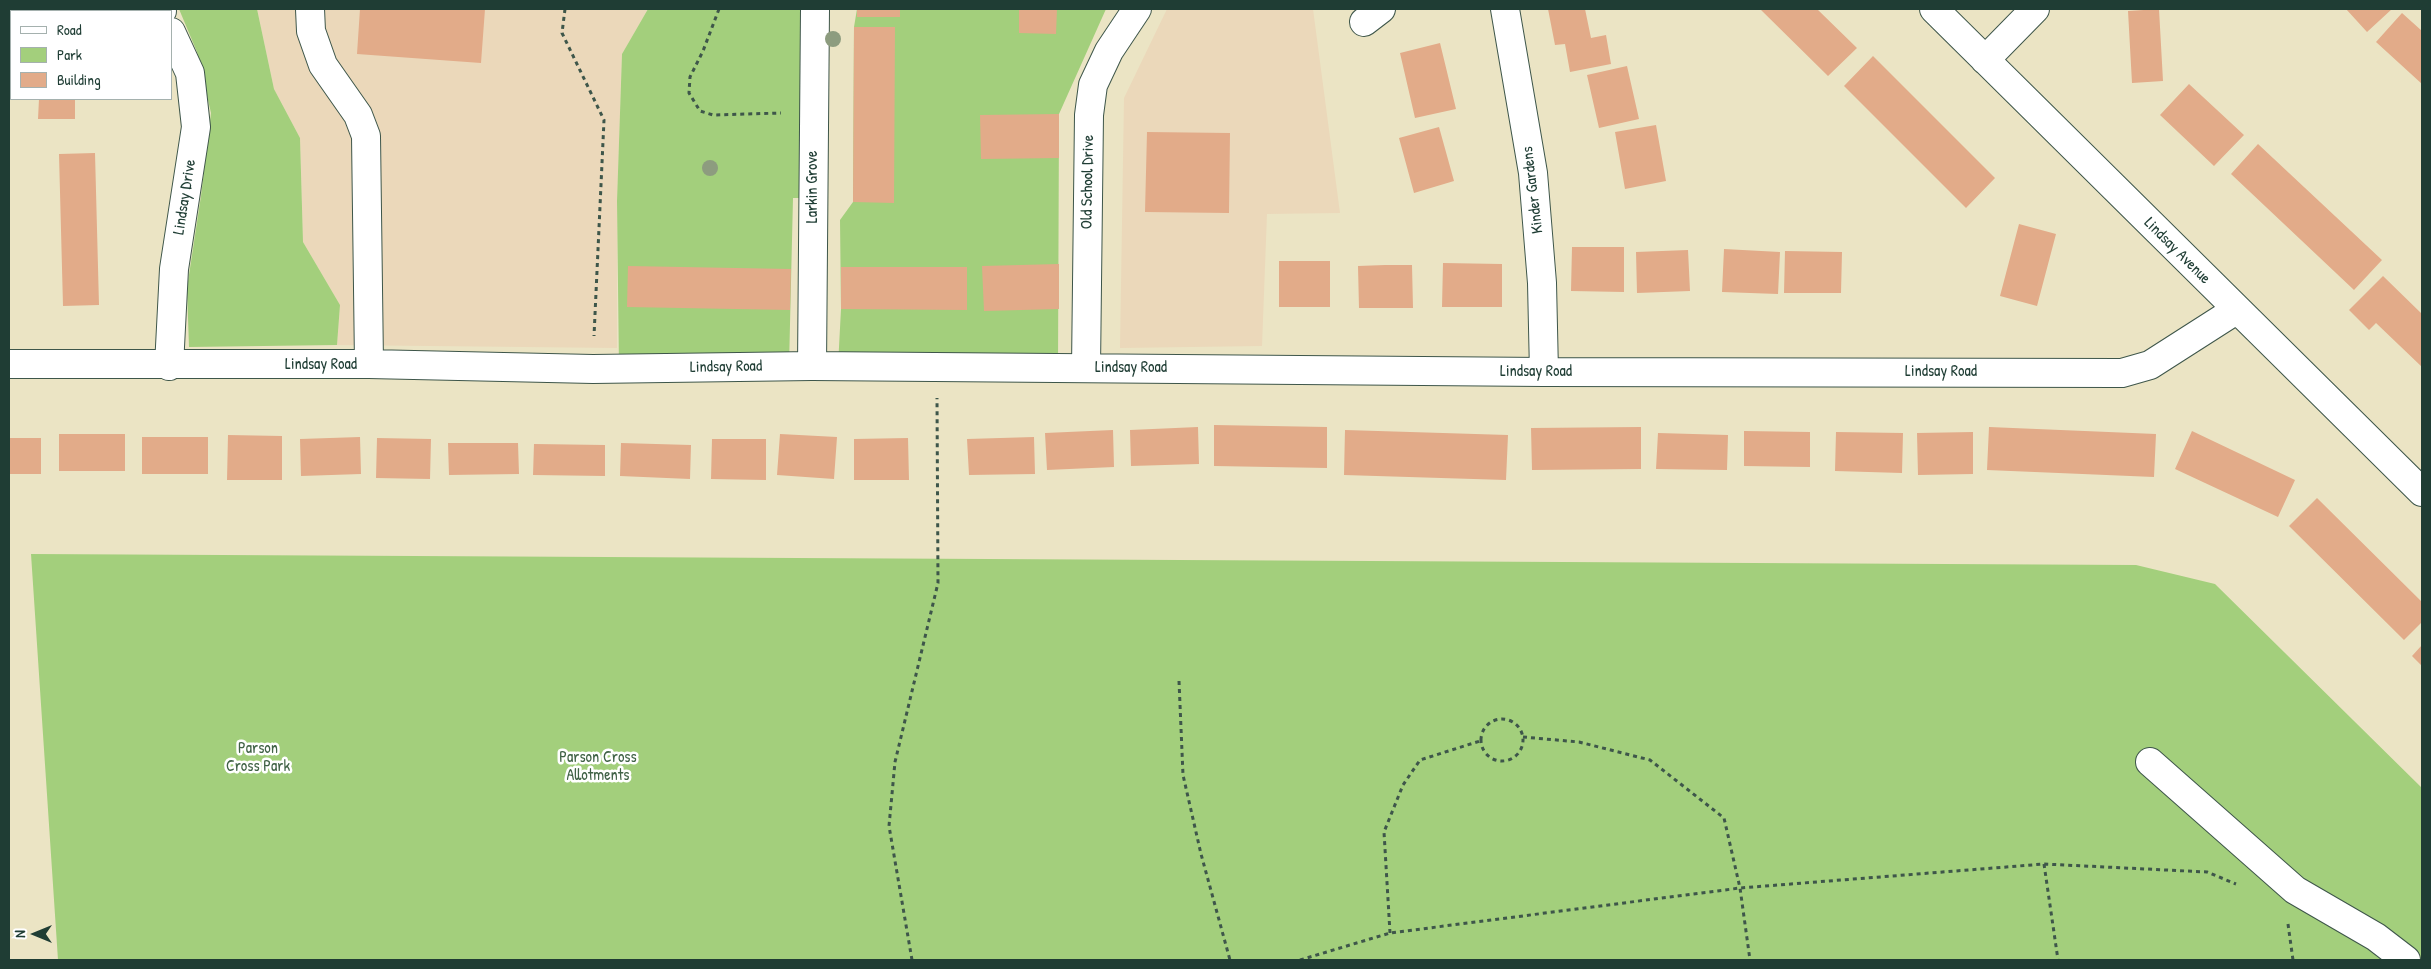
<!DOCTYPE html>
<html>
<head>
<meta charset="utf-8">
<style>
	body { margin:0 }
	#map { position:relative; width:2431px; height:969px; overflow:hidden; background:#ebe4c4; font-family:"Patrick Hand",sans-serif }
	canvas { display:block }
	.frame { position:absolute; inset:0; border:10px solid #1f3d34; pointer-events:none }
	.legend { position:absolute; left:10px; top:10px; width:162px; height:90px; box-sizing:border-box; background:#fff; border:1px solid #a5b1ae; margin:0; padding:6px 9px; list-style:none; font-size:15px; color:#1f3d34 }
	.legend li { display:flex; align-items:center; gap:10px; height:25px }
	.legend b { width:25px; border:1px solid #a5b1ae }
	.north { position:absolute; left:10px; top:909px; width:50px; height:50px; -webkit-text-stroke:4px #fff; paint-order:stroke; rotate:270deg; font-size:14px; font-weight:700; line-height:20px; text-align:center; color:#1f3d34 }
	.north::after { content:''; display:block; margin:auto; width:18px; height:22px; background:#1f3d34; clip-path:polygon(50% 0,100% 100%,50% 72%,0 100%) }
</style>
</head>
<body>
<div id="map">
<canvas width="2431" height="969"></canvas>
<div class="frame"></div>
<ul class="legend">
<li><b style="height:6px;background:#fff"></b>Road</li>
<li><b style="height:14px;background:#a3cf7c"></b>Park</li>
<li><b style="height:14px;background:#e2ab89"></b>Building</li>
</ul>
<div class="north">N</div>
</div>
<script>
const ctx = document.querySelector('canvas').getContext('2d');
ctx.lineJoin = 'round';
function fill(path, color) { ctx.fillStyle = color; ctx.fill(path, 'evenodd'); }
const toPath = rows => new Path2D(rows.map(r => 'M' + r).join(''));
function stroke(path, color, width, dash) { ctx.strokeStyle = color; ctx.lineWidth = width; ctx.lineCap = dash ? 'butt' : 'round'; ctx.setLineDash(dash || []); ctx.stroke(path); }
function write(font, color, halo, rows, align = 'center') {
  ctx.font = font + ' "Patrick Hand",sans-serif'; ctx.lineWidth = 5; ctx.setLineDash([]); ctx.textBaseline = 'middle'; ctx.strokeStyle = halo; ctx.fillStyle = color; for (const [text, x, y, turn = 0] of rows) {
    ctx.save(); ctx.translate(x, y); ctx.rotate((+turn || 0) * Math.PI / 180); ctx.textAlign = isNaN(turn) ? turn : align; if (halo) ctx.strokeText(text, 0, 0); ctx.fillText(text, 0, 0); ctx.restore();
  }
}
fill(toPath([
	[257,9,648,9,622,54,617,201,617,348,337,345,340,305,303,242,300,138,274,89],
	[1167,9,1313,9,1340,213,1267,214,1262,346,1120,348,1124,98]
]), '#ebd8ba');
fill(toPath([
	[179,9,257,9,274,89,300,138,303,242,340,305,337,345,189,347,187,288,201,196,211,113,197,52],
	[648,9,815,9,813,198,793,198,789,366,619,369,617,201,622,54],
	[857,9,1106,9,1059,114,1058,368,838,366,841,309,840,220,853,202,854,27],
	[31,554,2136,565,2215,584,2422,788,2422,960,58,960]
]), '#a3cf7c');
fill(toPath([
	[40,9,77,9,77,11,40,11],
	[360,9,485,9,481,63,357,54],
	[857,9,900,9,900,17,857,17],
	[1019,9,1057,9,1056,34,1019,33],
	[1548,9,1585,9,1591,38,1606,35,1611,64,1570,72,1565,44,1555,45],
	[1760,9,1817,9,1857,48,1828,76],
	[2159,9,2163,81,2132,83,2128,11],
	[2346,9,2392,9,2367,32],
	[2402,13,2422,31,2422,84,2376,42],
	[854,27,895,27,894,203,853,202],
	[1440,43,1456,109,1415,118,1400,53],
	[1873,56,1995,178,1966,208,1844,86],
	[1627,66,1639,119,1599,128,1587,75],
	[2189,84,2244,135,2214,166,2160,115],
	[39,99,75,99,75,119,38,119],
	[1059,114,1059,158,981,159,980,115],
	[1656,125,1666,181,1625,189,1615,132],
	[1439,127,1454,181,1414,193,1399,138],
	[1147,132,1230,133,1229,213,1145,212],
	[2258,144,2382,260,2354,290,2231,174],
	[95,153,99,305,63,306,59,154],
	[2019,224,2056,234,2037,306,2000,296],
	[1572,247,1624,247,1624,292,1571,291],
	[1724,249,1780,252,1778,294,1722,292],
	[1688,250,1690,291,1637,293,1636,252],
	[1785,251,1842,252,1841,293,1784,293],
	[1279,261,1330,261,1330,307,1279,307],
	[1443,263,1502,264,1502,307,1442,307],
	[1059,264,1059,309,984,311,982,266],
	[1385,265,1412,265,1413,308,1359,308,1358,266],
	[628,266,791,269,790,310,627,307],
	[841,267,967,267,967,310,841,309],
	[2383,276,2422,314,2422,367,2376,323,2369,330,2349,310],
	[1214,425,1327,427,1327,468,1214,466],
	[1198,427,1199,464,1131,466,1130,430],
	[1641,427,1641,469,1532,470,1531,428],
	[1989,427,2156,434,2154,477,1987,470],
	[1113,430,1114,467,1047,470,1045,433],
	[1345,430,1508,435,1506,480,1344,475],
	[1744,431,1810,432,1810,467,1744,466],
	[2192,431,2295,480,2278,517,2175,469],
	[1836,432,1903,433,1902,473,1835,471],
	[1973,432,1973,474,1918,475,1917,433],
	[1658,433,1728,435,1727,470,1656,469],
	[59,434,125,434,125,471,59,471],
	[780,434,837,437,834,479,777,475],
	[228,435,282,436,282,480,227,480],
	[142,437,208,437,208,474,142,474],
	[360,437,361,474,301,476,300,439],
	[1034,437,1035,474,969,475,967,439],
	[9,438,41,438,41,474,9,474],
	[377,438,431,439,430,479,376,478],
	[908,438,909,480,854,480,854,439],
	[712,439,766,439,766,480,711,479],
	[448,443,518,443,519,474,449,475],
	[621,443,691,445,690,479,620,476],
	[534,444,605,445,605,476,533,475],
	[2317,498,2422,602,2422,622,2404,640,2289,526],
	[2422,645,2422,666,2412,656]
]), '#e2ab89');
const minor = toPath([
	[160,9,162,11],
	[310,9,311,31,323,65,358,115,366,136,369,364],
	[1505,9,1533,173,1542,283,1544,372],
	[1934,9,2422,492],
	[1364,22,1381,9],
	[1985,60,2035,9],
	[9,364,369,364,593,369,812,366,1544,372,2122,373,2150,365,2236,310],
	[169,366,174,269,196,127,190,73,171,32],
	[812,366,815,9],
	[1086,368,1089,115,1093,85,1109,51,1137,9],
	[2150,762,2295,890,2376,937,2406,960]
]);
stroke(minor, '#3e564a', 30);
stroke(toPath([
	[565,9,562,33,604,120,594,336],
	[719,9,703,51,690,77,689,93,700,111,713,115,781,113],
	[1179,681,1183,775,1201,854,1230,960],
	'1481 740a21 21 0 1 1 42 0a21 21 0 1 1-42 0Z',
	[1523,737,1579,742,1650,760,1724,818,1740,888,1750,960],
	[2044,864,2058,960],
	[2288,924,2293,960],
	[1390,933,1384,832,1403,785,1420,760,1480,741],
	[912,960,889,826,895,762,938,583,937,398],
	[1300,960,1390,933,1740,888,2044,864,2207,872,2236,884]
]), '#3e564a', 3, [4, 4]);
stroke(minor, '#fff', 28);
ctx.fillStyle = '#8d9c7f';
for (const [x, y] of [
	[833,39],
	[710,168]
]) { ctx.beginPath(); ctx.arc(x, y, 8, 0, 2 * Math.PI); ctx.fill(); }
write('16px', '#1f3d34', '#fff', [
	["Old School Drive",1088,182,-89],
	["Larkin Grove",813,187,-90],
	["Kinder Gardens",1533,190,-97],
	["Lindsay Drive",185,197,-81],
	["Lindsay Avenue",2177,251,45],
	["Lindsay Road",321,365],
	["Lindsay Road",726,367,-1],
	["Lindsay Road",1131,368],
	["Lindsay Road",1536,372],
	["Lindsay Road",1941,372]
]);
write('16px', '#406246', '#fff', [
	["Parson",258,749],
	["Cross Park",258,767],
	["Parson Cross",598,758],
	["Allotments",598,776]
]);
</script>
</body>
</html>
